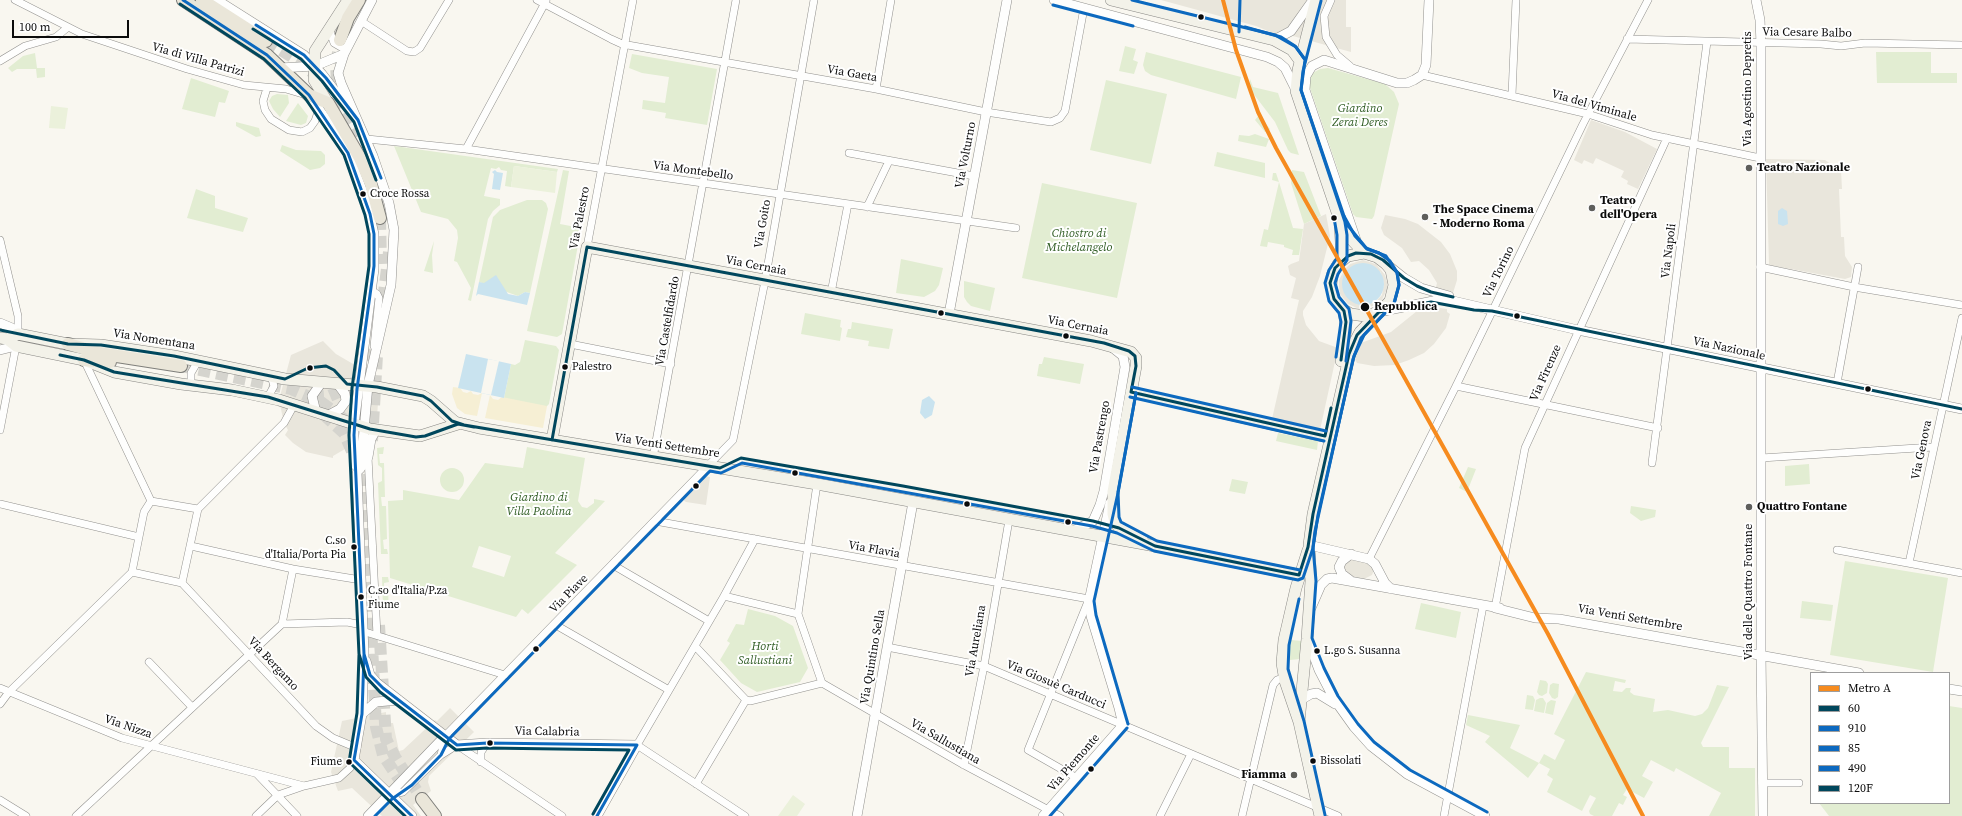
<!DOCTYPE html>
<html>
<head>
<meta charset="utf-8">
<style>
	body { margin:0 }
	#map { position:relative; width:1962px; height:816px; overflow:hidden; background:#f9f7f0; font-family:"Source Serif 4",serif }
	canvas { display:block }
	.legend { position:absolute; left:1810px; top:672px; width:140px; height:132px; box-sizing:border-box; background:#fff; border:1px solid #9d9d9d; margin:0; padding:5px 7px; list-style:none; font-size:12px; color:#0b0b0b }
	.legend li { display:flex; align-items:center; gap:8px; height:20px }
	.legend b { width:20px; border:1px solid #9d9d9d }
	.scale { position:absolute; left:12px; top:20px; width:117px; height:18px; box-sizing:border-box; border:2px solid #0b0b0b; border-top:0; padding-left:5px; font-size:12px; line-height:14px; white-space:nowrap; color:#0b0b0b; -webkit-text-stroke:3px #fff; paint-order:stroke }
</style>
</head>
<body>
<div id="map">
<canvas width="1962" height="816"></canvas>
<ul class="legend">
<li><b style="height:5px;background:#f68b1f"></b>Metro A</li>
<li><b style="height:5px;background:#00475d"></b>60</li>
<li><b style="height:5px;background:#0c69bf"></b>910</li>
<li><b style="height:5px;background:#0c69bf"></b>85</li>
<li><b style="height:5px;background:#0c69bf"></b>490</li>
<li><b style="height:5px;background:#00475d"></b>120F</li>
</ul>
<div class="scale">100 m</div>
</div>
<script>
const ctx = document.querySelector('canvas').getContext('2d');
ctx.lineJoin = 'round';
function fill(path, color) { ctx.fillStyle = color; ctx.fill(path, 'evenodd'); }
const toPath = rows => new Path2D(rows.map(r => 'M' + r).join(''));
function stroke(path, color, width, dash) { ctx.strokeStyle = color; ctx.lineWidth = width; ctx.lineCap = dash ? 'butt' : 'round'; ctx.setLineDash(dash || []); ctx.stroke(path); }
function write(font, color, halo, rows, align = 'center') {
  ctx.font = font + ' "Source Serif 4",serif'; ctx.lineWidth = 4; ctx.setLineDash([]); ctx.textBaseline = 'middle'; ctx.strokeStyle = halo; ctx.fillStyle = color; for (const [text, x, y, turn = 0] of rows) {
    ctx.save(); ctx.translate(x, y); ctx.rotate((+turn || 0) * Math.PI / 180); ctx.textAlign = isNaN(turn) ? turn : align; if (halo) ctx.strokeText(text, 0, 0); ctx.fillText(text, 0, 0); ctx.restore();
  }
}
fill(toPath([
	[1125,46,1136,49,1133,60,1138,62,1134,74,1119,71],
	[1146,52,1241,77,1236,99,1151,75,1145,71,1143,65],
	[1876,52,1931,52,1931,73,1957,73,1957,83,1877,83],
	[35,53,37,68,45,68,45,77,37,78,36,69,17,69,12,72,8,68,23,56],
	[632,54,717,69,707,125,665,118,666,113,642,109,643,100,665,103,669,77,642,73,629,68],
	[1328,68,1385,84,1394,92,1399,104,1374,216,1372,219,1356,217,1353,214,1309,85,1311,74,1320,69],
	[191,78,229,91,225,103,219,102,215,117,182,109],
	[1250,79,1253,87,1278,93,1299,155,1291,153,1288,150,1275,122,1249,88],
	[1106,80,1167,94,1151,164,1090,150],
	[277,94,288,95,289,103,280,117,273,109,269,101,272,96],
	[298,103,308,116,306,123,301,125,286,121],
	[1259,115,1270,129,1268,132,1265,132,1255,120],
	[236,122,259,128,261,136,256,137,236,126],
	[1255,134,1269,139,1266,147,1238,141,1239,135,1249,136],
	[282,145,296,150,321,151,325,155,325,164,320,168,310,170,280,151],
	[394,146,558,169,557,172,514,166,511,187,505,186,507,171,501,170,499,167,496,169,491,168,484,196,500,199,500,205,493,211,488,219,471,301,468,300,471,288,457,262,454,261,458,238,457,230,448,219,421,212],
	[1217,152,1265,163,1265,178,1214,166],
	[563,170,569,171,560,224,581,228,562,334,557,337,527,331],
	[1292,170,1304,172,1321,216,1304,224,1291,183],
	[1273,173,1276,173,1279,182,1293,228,1303,229,1299,255,1292,255,1293,250,1284,247,1284,245,1268,242,1267,247,1260,246,1264,229,1268,230,1279,182,1272,180],
	[1042,183,1137,203,1117,298,1022,278],
	[196,189,215,196,215,208,248,218,243,232,187,218],
	[527,200,542,200,546,203,548,209,530,293,525,292,518,296,479,282,493,217,500,210],
	[434,241,432,255,433,273,424,271],
	[901,259,943,268,939,285,935,291,924,297,896,293],
	[964,281,995,288,990,311,971,306,967,302,964,297],
	[805,313,841,320,840,327,842,328,840,341,801,334],
	[852,322,893,329,889,349,868,346,869,341,846,337,848,329,851,329],
	[525,340,556,346,559,350,549,404,546,407,504,398,511,364,515,365,520,362],
	[1044,357,1084,364,1080,384,1037,376,1039,364,1042,364],
	[1278,433,1318,441,1317,450,1276,441],
	[384,447,383,454,379,454,380,463,384,463,385,497,381,497,382,506,386,506,387,539,383,540,384,549,387,549,388,554,381,554,378,483,382,481,382,468,378,465,377,448],
	[527,447,585,458,578,501,582,507,587,508,594,503,594,499,605,501,555,553,577,565,528,614,522,609,516,617,390,578,388,501,403,500,403,490,459,500,485,463,523,468],
	[479,546,511,556,504,577,472,567],
	[1809,464,1810,484,1785,486,1785,466],
	[1468,467,1476,469,1467,492,1459,488],
	'440 480a12 12 0 1 1 24 0a12 12 0 1 1-24 0Z',
	[1232,479,1248,482,1245,494,1229,491],
	[1631,506,1656,510,1655,517,1641,521,1630,513],
	[1845,561,1948,578,1933,672,1830,655],
	[382,577,388,577,389,582,384,583,384,591,388,591,389,610,383,608],
	[1802,601,1833,605,1831,621,1800,618],
	[1421,603,1461,612,1456,638,1415,629],
	[748,609,775,616,793,626,808,668,800,682,757,692,741,683,720,660,730,643,727,641,736,624,744,625],
	[1291,640,1302,641,1300,659,1290,660,1289,647],
	[1586,672,1626,680,1625,683,1615,681,1613,691,1622,692,1626,688,1631,688,1630,692,1634,695,1655,699,1653,712,1668,710,1695,716,1702,714,1708,708,1717,685,1729,687,1701,743,1703,747,1729,747,1729,768,1755,768,1755,816,1709,816,1721,793,1676,768,1674,772,1651,760,1642,776,1653,782,1644,798,1627,789,1623,795,1627,797,1623,805,1619,803,1612,816,1594,816,1590,814,1589,811,1596,798,1590,795,1582,811,1547,792,1553,779,1547,775,1550,769,1539,763,1528,778,1485,742,1490,736,1466,725,1468,715,1520,725,1510,748,1539,763,1544,754,1555,760,1565,740,1554,734],
	[1540,680,1546,681,1548,684,1547,693,1542,696,1539,695,1537,692],
	[1553,683,1559,684,1558,697,1555,699,1552,698,1549,693,1550,685],
	[1527,695,1533,696,1535,700,1533,710,1525,709],
	[1540,698,1543,698,1546,703,1544,713,1534,711,1536,700],
	[1551,700,1556,701,1553,715,1545,713,1547,703],
	[1949,706,1962,708,1962,816,1829,816,1819,803,1949,803]
]), '#e2edd2');
fill(toPath([
	[453,387,460,388,463,392,467,393,471,391,473,394,478,395,482,393,477,416,465,414,457,408,452,394],
	[490,395,493,399,498,400,502,397,547,406,543,428,485,418]
]), '#f6efd4');
fill(toPath([
	[51,106,68,108,65,129,49,128],
	[514,166,557,172,555,193,511,187],
	[793,795,805,804,797,816,778,816]
]), '#ebf1db');
fill(toPath([
	[1161,0,1346,0,1346,27,1351,27,1351,52,1282,33,1275,34,1256,26],
	[1591,120,1625,132,1657,149,1638,189,1627,184,1628,181,1621,177,1624,171,1596,158,1593,164,1584,160,1582,164,1574,160],
	[1766,159,1825,160,1841,171,1842,189,1839,189,1841,237,1844,237,1845,256,1852,267,1851,277,1845,279,1769,265],
	[1326,214,1330,236,1320,276,1312,297,1303,311,1303,315,1306,325,1319,341,1338,348,1320,430,1272,419,1299,300,1291,298,1296,278,1290,275,1288,266,1291,264,1299,261,1304,224],
	[1385,215,1405,219,1418,224,1441,242,1450,254,1457,271,1457,280,1453,293,1435,291,1437,283,1429,270,1419,261,1411,262,1402,248,1384,235,1381,228],
	[1363,260,1376,264,1385,275,1387,282,1387,289,1382,300,1377,304,1365,309,1359,309,1348,304,1340,294,1339,287,1339,280,1345,269,1350,264],
	[1380,271,1384,283,1382,295,1373,304],
	[1440,308,1447,309,1447,312,1450,314,1446,328,1434,344,1424,353,1409,360,1395,365,1374,366,1357,363,1354,357,1358,344,1391,332,1417,311],
	[323,341,336,354,360,368,368,385,379,390,376,430,354,425,345,445,345,449,333,456,333,458,306,452,293,443,285,435,288,430,284,423,279,400,291,355],
	[700,475,710,477,706,505,686,502,679,497],
	[1348,559,1370,563,1374,570,1372,575,1364,579,1348,576,1341,564],
	[450,708,474,732,429,776,428,782,431,791,413,805,421,816,382,816,352,788,338,791,331,772,342,721,386,712,386,723,393,723,399,751,403,750,435,720,437,721]
]), '#e9e6dc');
fill(toPath([
	[495,170,497,172,503,173,500,190,492,189,494,174,492,172],
	[1782,208,1787,211,1788,224,1783,226,1778,224,1778,211],
	'1342 284a21 21 0 1 1 42 0a21 21 0 1 1-42 0Z',
	[496,275,508,294,518,296,525,292,530,293,527,305,478,294,476,296,479,282,484,283],
	[466,354,511,364,504,398,458,388],
	[929,396,935,402,932,415,925,419,920,413,922,400]
]), '#c9e3ef');
fill(toPath([
	[488,359,499,361,491,395,481,393]
]), '#f9f7f0');
stroke(toPath([
	[266,41,297,60,317,76,337,101,360,135],
	[337,82,336,65,340,40],
	[380,218,381,264],
	[381,317,389,252],
	[181,366,291,389,321,402,344,419],
	[312,397,329,396,350,387,363,373,374,351],
	[323,414,344,433,355,458],
	[372,441,377,355],
	[365,456,364,480,376,727,383,755,405,788],
	[379,625,386,739,395,757,422,799]
]), '#d5d4ce', 12, [12, 6]);
const minor = toPath([
	[15,0,82,34,187,69,244,85,286,89,306,95],
	[537,0,611,39,622,44,876,89,986,112,1051,122,1060,118,1065,111,1084,8],
	[1331,0,1324,16,1326,37,1337,55,1350,66],
	[361,21,407,51,414,52,420,48,449,0],
	[329,29,334,43,346,50],
	[1627,39,1821,44,1841,46,1865,43,1962,45],
	[0,61,25,46,56,37,67,28],
	[1422,75,1588,114,1652,135,1760,158],
	[267,88,263,101,265,110,271,119,289,130,302,132,310,128,315,121,319,109],
	[876,89,891,0],
	[1512,95,1516,0],
	[367,139,466,149,1016,228],
	[466,149,546,1],
	[849,153,974,176],
	[867,207,889,161],
	[0,240,18,316,18,334],
	[587,247,633,0],
	[1760,267,1854,287,1962,305],
	[371,290,377,294,379,298,374,346],
	[831,293,848,204],
	[570,344,671,364],
	[84,360,151,501],
	[1837,383,1858,267],
	[191,385,191,373,198,361],
	[1456,386,1658,428],
	[268,397,274,386,271,376],
	[0,430,16,346],
	[368,457,377,635],
	[653,458,736,0],
	[1761,458,1933,447],
	[1652,463,1707,42],
	[0,504,139,537],
	[655,521,1089,599,1028,750,1077,778],
	[191,546,293,569,361,580],
	[1837,550,1962,573],
	[1369,559,1456,386,1583,124,1648,0],
	[1909,563,1962,318],
	[613,565,709,621],
	[132,572,182,583,198,509,284,423,294,405],
	[132,572,144,512,151,501,198,509],
	[182,583,316,726,333,738,357,748],
	[1495,608,1525,448,1667,138],
	[798,614,817,484],
	[282,624,347,622,362,625],
	[282,624,293,569],
	[554,624,669,690],
	[362,631,505,675],
	[695,646,746,700,750,701,822,683,798,614,724,596],
	[887,647,984,666,1338,816],
	[149,662,192,707],
	[822,683,964,765,1060,816],
	[0,688,122,738,304,786],
	[0,704,9,692,132,572],
	[441,755,445,736,733,440,765,281,814,0],
	[481,762,481,752,487,743],
	[964,765,984,666,1009,520],
	[257,774,297,816],
	[1762,783,1799,783],
	[696,784,746,700],
	[389,795,403,792,441,755,457,745,562,816],
	[0,800,26,816],
	[76,816,282,624],
	[256,816,278,795,304,786,339,778,350,768,354,760],
	[745,816,637,745,724,596,755,539],
	[1160,816,1191,754],
	[1242,816,1273,685,1277,680,1285,677],
	[1444,816,1483,606]
]);
const tertiary = toPath([
	[217,0,304,55,322,74,352,113],
	[372,0,344,54,338,73,341,83,373,156,389,203,394,230,391,285,368,385,362,453,357,474,364,654,362,714,354,760,412,816],
	[1054,0,1267,57,1278,62,1285,68,1296,90],
	[1756,0,1760,20,1761,44,1761,654,1763,816],
	[1274,40,1291,31,1313,0],
	[280,68,315,66,344,54],
	[309,95,338,136,348,153,366,200,374,234,374,269,354,425,354,449,356,466],
	[1356,240,1305,90,1306,76,1312,66,1324,60,1397,83,1407,83,1414,80,1422,75,1426,65,1429,0],
	[1389,266,1404,278,1421,288,1449,296],
	[1379,312,1438,300,1449,300,1578,330,1962,409],
	[949,314,1007,0],
	[0,323,12,328,18,334],
	[0,350,16,346],
	[316,412,312,396,322,382],
	[327,416,340,409,346,401,345,394,337,383],
	[360,469,368,457,371,439,376,430],
	[1073,531,1093,521,1100,505,1104,491,1125,367,1123,356,1113,348],
	[1309,545,1369,559,1375,564,1385,583,1391,589],
	[1350,580,1342,574,1339,567,1342,561,1351,554],
	[1311,608,1321,585,1327,579,1332,578,1500,608],
	[1495,608,1535,618,1559,619,1859,673],
	[1308,640,1319,670,1334,699,1354,727,1371,746,1407,774,1485,816],
	[366,661,370,675,377,683,457,745,487,743,637,745,597,816],
	[1949,689,1962,691],
	[1297,702,1311,694,1317,693,1335,704],
	[362,714,376,702,399,700],
	[368,816,445,736],
	[857,816,913,502],
	[1043,816,1123,725,1119,708,1091,616,1089,601,1110,503]
]);
const secondary = toPath([
	[1111,0,1274,40,1292,50,1300,61],
	[1316,0,1298,70,1296,91,1339,218,1351,239,1364,253],
	[328,103,314,80,315,51,348,0],
	[1340,225,1342,260],
	[1,338,7,339,16,346,84,360,114,372,181,384,232,390,279,400,370,429,420,436,458,424],
	[7,339,18,334,68,344,101,345,174,356,285,379,377,387,423,396,431,401,455,422,479,428,817,484,1155,546,1299,575],
	[1341,361,1346,329,1344,311],
	[1131,392,1331,438],
	[552,440,587,247,1091,341,1131,352,1136,358,1136,366,1113,492,1113,514,1115,522,1119,528,1143,541],
	[1308,550,1296,588,1284,640,1282,663,1285,681,1299,722,1320,816],
	[1299,722,1307,639,1311,581,1309,545,1313,514,1351,349,1360,332,1390,301,1394,285,1391,270,1386,264,1377,257,1364,253,1348,256,1338,264,1332,275,1331,286,1334,299,1342,309,1351,314,1365,316,1379,312]
]);
const primary = toPath([
	[183,0,267,55,309,95,328,103,360,158,371,184,380,218],
	[202,0,266,41],
	[340,40,348,18,359,0],
	[68,344,104,354,181,366],
	[84,360,110,362],
	[422,799,435,816]
]);
stroke(minor, '#92918e', 8);
stroke(tertiary, '#92918e', 10);
stroke(secondary, '#898885', 12);
stroke(primary, '#7f7f7b', 14);
stroke(minor, '#fefefd', 7);
stroke(tertiary, '#fefefd', 9);
stroke(secondary, '#f3f2e9', 11);
stroke(primary, '#eae6d9', 12);
stroke(toPath([
	[0,330,68,344,101,345,174,356,285,379,308,368,326,366,334,370,347,384,377,387,423,396,431,401,452,421,464,425,720,468,741,458,903,486,1093,521,1119,528,1155,546,1299,575,1308,547,1313,514,1349,354,1357,335,1379,312,1431,302,1474,310,1492,311,1962,409],
	[60,355,84,360,114,372,268,397,370,429,416,437,425,436,458,424,474,427],
	[1341,360,1346,322,1344,311,1334,299,1330,283,1335,268,1348,256,1356,253,1371,254,1383,260,1404,278,1417,286,1431,292,1453,297],
	[552,440,587,247,1104,343,1129,351,1135,356,1136,366,1131,392,1325,436,1331,408]
]), '#00475d', 3);
stroke(toPath([
	[1053,5,1133,26],
	[1334,218,1337,235,1337,258,1329,270,1325,283,1329,301,1339,313,1341,322,1336,357],
	[1130,397,1324,441],
	[1128,724,1096,615,1094,601,1118,493,1136,393],
	[375,816,392,799,412,785,441,755,449,739,710,471,721,473,742,463,1092,526,1117,533,1154,551,1298,580,1303,578,1313,548,1318,515,1354,356,1364,335,1394,303,1399,285,1397,273,1386,256,1366,248,1355,236,1344,216,1301,90,1305,60,1296,47,1275,35,1132,0],
	[1050,816,1127,728]
]), '#0c69bf', 3);
stroke(toPath([
	[1321,1,1303,71,1301,90,1345,222,1367,249,1379,253,1390,261,1397,272,1399,285,1394,304,1361,338,1353,359,1315,531,1313,547,1316,581,1312,638,1324,668,1338,696,1358,724,1374,742,1410,770,1487,812],
	[1245,27,1281,37,1295,46,1304,58],
	[1239,32,1240,0],
	[1344,216,1347,235,1347,260,1338,274,1335,283,1339,297,1349,309,1351,321,1346,361],
	[1132,387,1326,431],
	[1136,393,1118,492,1119,517,1121,522,1157,541,1300,570],
	[1299,599,1289,645,1288,669,1304,721,1325,815]
]), '#0c69bf', 3);
stroke(toPath([
	[183,0,267,55,309,95,348,153,370,214,374,234,374,266,357,389,354,435,364,654,370,675,383,688,457,745,487,743,637,745,597,816],
	[256,25,304,55,326,78,358,120,381,178],
	[364,655,362,714,354,760,412,816]
]), '#0c69bf', 3);
stroke(toPath([
	[180,4,264,59,305,98,344,155,365,215,369,234,369,266,352,388,349,435,359,654,366,677,380,692,456,750,487,748,629,750,593,814],
	[253,29,301,59,322,81,354,122,376,180],
	[359,655,357,713,349,762,405,816]
]), '#00475d', 3);
stroke(toPath([
	[1223,0,1236,50,1258,112,1276,148,1548,634,1643,816]
]), '#f68b1f', 4);
for (const [x, y, r, color] of [
	[1201,17,3.5,"#0b0b0b"],
	[1749,168,4,"#5e5e5b"],
	[363,194,3.5,"#0b0b0b"],
	[1592,208,4,"#5e5e5b"],
	[1425,217,4,"#5e5e5b"],
	[1334,218,3.5,"#0b0b0b"],
	[1365,307,5,"#0b0b0b"],
	[941,313,3.5,"#0b0b0b"],
	[1517,316,3.5,"#0b0b0b"],
	[1066,336,3.5,"#0b0b0b"],
	[565,367,3.5,"#0b0b0b"],
	[310,368,3.5,"#0b0b0b"],
	[1868,389,3.5,"#0b0b0b"],
	[795,473,3.5,"#0b0b0b"],
	[696,486,3.5,"#0b0b0b"],
	[967,504,3.5,"#0b0b0b"],
	[1749,507,4,"#5e5e5b"],
	[1068,522,3.5,"#0b0b0b"],
	[354,547,3.5,"#0b0b0b"],
	[361,597,3.5,"#0b0b0b"],
	[536,649,3.5,"#0b0b0b"],
	[1317,651,3.5,"#0b0b0b"],
	[490,743,3.5,"#0b0b0b"],
	[1313,761,3.5,"#0b0b0b"],
	[349,762,3.5,"#0b0b0b"],
	[1091,769,3.5,"#0b0b0b"],
	[1294,775,4,"#5e5e5b"]
]) { const dot = new Path2D(); dot.arc(x, y, r, 0, 2 * Math.PI); ctx.fillStyle = color; ctx.fill(dot); stroke(dot, '#fff', 1.5); }
write('11px', '#0b0b0b', '#fff', [
	["Croce Rossa",370,194],
	["Palestro",572,367],
	["C.so",346,541,"right"],
	["d'Italia/Porta Pia",346,555,"right"],
	["C.so d'Italia/P.za",368,591],
	["Fiume",368,605],
	["L.go S. Susanna",1324,651],
	["Bissolati",1320,761],
	["Fiume",342,762,"right"]
], 'left');
write('12px', '#0b0b0b', '#fff', [
	["Via Cesare Balbo",1807,33,1],
	["Via di Villa Patrizi",198,60,16],
	["Via Gaeta",852,74,10],
	["Via Agostino Depretis",1748,89,-90],
	["Via del Viminale",1594,106,16],
	["Via Volturno",966,155,-79],
	["Via Montebello",693,171,8],
	["Via Palestro",580,218,-79],
	["Via Goito",763,224,-80],
	["Via Napoli",1669,251,-83],
	["Via Cernaia",756,266,11],
	["Via Torino",1499,272,-64],
	["Via Castelfidardo",668,321,-80],
	["Via Cernaia",1078,326,11],
	["Via Nomentana",154,340,9],
	["Via Nazionale",1729,349,12],
	["Via Firenze",1546,373,-66],
	["Via Pastrengo",1100,437,-80],
	["Via Venti Settembre",667,446,9],
	["Via Genova",1922,450,-78],
	["Via Flavia",874,550,10],
	["Via delle Quattro Fontane",1749,592,-90],
	["Via Piave",569,594,-45],
	["Via Venti Settembre",1630,618,10],
	["Via Aureliana",976,641,-80],
	["Via Quintino Sella",873,657,-80],
	["Via Bergamo",273,664,47],
	["Via Giosuè Carducci",1056,685,23],
	["Via Nizza",128,727,19],
	["Via Calabria",547,732,1],
	["Via Sallustiana",945,742,30],
	["Via Piemonte",1074,763,-49]
]);
write('italic 12px', '#2f5c23', '#fff', [
	["Giardino",1360,109],
	["Zerai Deres",1360,123],
	["Chiostro di",1079,234],
	["Michelangelo",1079,248],
	["Giardino di",539,498],
	["Villa Paolina",539,512],
	["Horti",765,647],
	["Sallustiani",765,661]
]);
write('bold 12px', '#0b0b0b', '#fff', [
	["Teatro Nazionale",1757,168],
	["Teatro",1600,201],
	["dell'Opera",1600,215],
	["The Space Cinema",1433,210],
	["- Moderno Roma",1433,224],
	["Quattro Fontane",1757,507],
	["Fiamma",1286,775,"right"]
], 'left');
write('bold 12px', '#0b0b0b', '#fff', [
	["Repubblica",1374,307]
], 'left');
</script>
</body>
</html>
